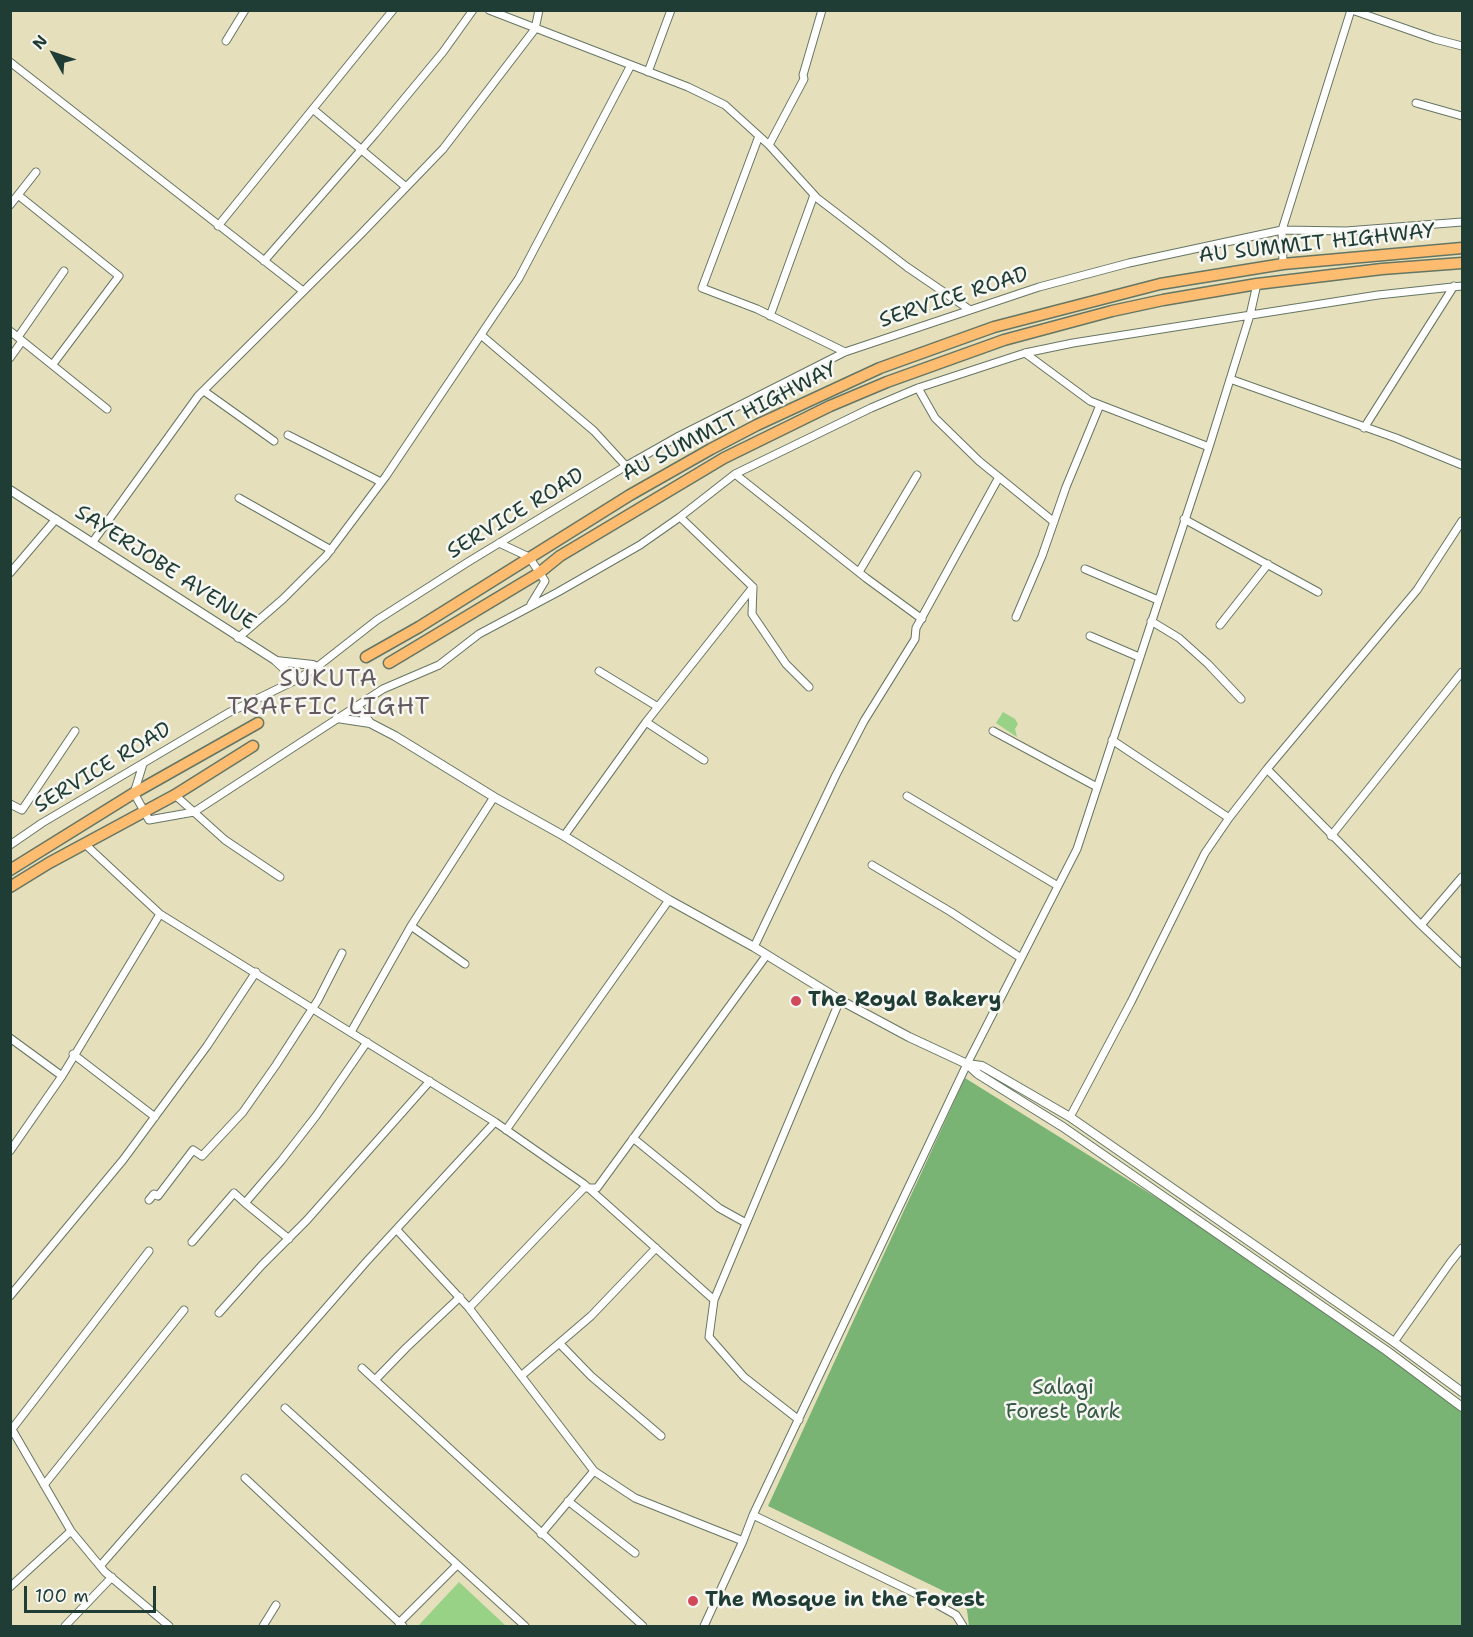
<!DOCTYPE html>
<html>
<head>
<meta charset="utf-8">
<style>
	body { margin:0 }
	#map { position:relative; width:1473px; height:1637px; overflow:hidden; background:#e6dfbb; font-family:"Shantell Sans",sans-serif }
	canvas { display:block }
	.frame { position:absolute; inset:0; border:12px solid #1f3d34; pointer-events:none }
	.north { position:absolute; left:24px; top:24px; width:60px; height:60px; -webkit-text-stroke:4px #f6f6f2; paint-order:stroke; rotate:310deg; font-size:16px; font-weight:700; line-height:24px; text-align:center; color:#1f3d34 }
	.north::after { content:''; display:block; margin:auto; width:21px; height:27px; background:#1f3d34; clip-path:polygon(50% 0,100% 100%,50% 72%,0 100%) }
	.scale { position:absolute; left:24px; top:1586px; width:132px; height:27px; box-sizing:border-box; border:3px solid #1f3d34; border-top:0; padding-left:8px; font-size:18px; line-height:21px; white-space:nowrap; color:#1f3d34; -webkit-text-stroke:4px #f6f6f2; paint-order:stroke }
</style>
</head>
<body>
<div id="map">
<canvas width="1473" height="1637"></canvas>
<div class="frame"></div>
<div class="north">N</div>
<div class="scale">100 m</div>
</div>
<script>
const ctx = document.querySelector('canvas').getContext('2d');
ctx.lineJoin = 'round';
function fill(path, color) { ctx.fillStyle = color; ctx.fill(path, 'evenodd'); }
const toPath = rows => new Path2D(rows.map(r => 'M' + r).join(''));
function stroke(path, color, width, dash) { ctx.strokeStyle = color; ctx.lineWidth = width; ctx.lineCap = dash ? 'butt' : 'round'; ctx.setLineDash(dash || []); ctx.stroke(path); }
function write(font, color, halo, rows, align = 'center') {
  ctx.font = font + ' "Shantell Sans",sans-serif'; ctx.lineWidth = 5; ctx.setLineDash([]); ctx.textBaseline = 'middle'; ctx.strokeStyle = halo; ctx.fillStyle = color; for (const [text, x, y, turn = 0] of rows) {
    ctx.save(); ctx.translate(x, y); ctx.rotate((+turn || 0) * Math.PI / 180); ctx.textAlign = isNaN(turn) ? turn : align; if (halo) ctx.strokeText(text, 0, 0); ctx.fillText(text, 0, 0); ctx.restore();
  }
}
fill(toPath([
	[1003,712,1015,719,1018,724,1015,729,1017,737,996,723],
	[459,1582,506,1626,418,1626]
]), '#97d287');
fill(toPath([
	[965,1078,1202,1226,1462,1408,1462,1626,969,1626,967,1610,958,1598,768,1506]
]), '#79b474');
const minor = toPath([
	[489,10,688,87,725,105,769,145,817,198,907,267,970,310],
	[1352,10,1435,39,1462,46],
	[226,41,245,10],
	[10,62,303,291],
	[648,72,671,10],
	[1416,103,1462,116],
	[314,110,406,187],
	[759,136,702,288,757,309,845,352],
	[769,145,804,79,803,75,822,10],
	[18,195,119,276,53,364],
	[10,205,36,172],
	[218,226,393,10],
	[264,261,375,134,443,52,473,10],
	[1283,264,1282,230,1351,10],
	[770,316,814,195],
	[10,331,107,409],
	[481,335,594,431,626,466],
	[18,337,64,271],
	[1025,353,1090,401,1209,447],
	[10,358,22,341],
	[1230,379,1396,438,1462,465],
	[918,388,935,418,979,461,1054,522],
	[204,391,274,441],
	[1364,428,1454,286],
	[288,435,381,482],
	[735,474,866,578,922,619],
	[239,498,331,550],
	[680,517,753,587,752,614,786,664,809,687],
	[1184,519,1318,592],
	[92,543,198,396,358,237,443,149,535,29,539,10],
	[499,543,529,557,545,581,531,604],
	[1085,569,1158,600],
	[859,572,917,475],
	[10,573,56,519],
	[1016,617,1042,556,1066,487,1100,405],
	[1151,621,1179,638,1208,664,1241,699],
	[1220,625,1268,564],
	[1090,636,1139,657],
	[238,638,283,599,326,556,386,476,519,278,631,65],
	[599,671,658,707],
	[646,722,704,760],
	[993,731,1097,787],
	[1112,740,1229,818],
	[143,764,134,793,149,820,194,812,383,689,439,665,479,634,558,592,640,545,680,517,735,474,871,408,918,388,1025,353,1073,343,1378,295,1462,286],
	[1267,769,1421,925,1462,964],
	[175,795,225,840,280,877],
	[907,796,1058,886],
	[10,804,22,810,75,731],
	[564,836,646,722,753,587],
	[1331,836,1462,672],
	[10,845,42,823,228,713,296,680,317,667,377,620,468,562,626,466,679,436,845,352,1039,287,1129,263,1282,230,1346,231,1462,222],
	[86,845,160,914,495,1122,584,1184,714,1300],
	[872,865,951,912,1021,958],
	[1421,925,1462,877],
	[411,926,465,964],
	[754,947,836,775,864,721,915,639,916,628,999,477],
	[351,1032,411,926,494,797],
	[10,1038,62,1076],
	[73,1054,155,1117],
	[1070,1117,1131,1002,1205,853,1229,818,1267,769,1417,590,1462,521],
	[506,1130,669,900],
	[633,1138,719,1208,746,1223],
	[10,1151,62,1076,160,914],
	[149,1200,154,1194,158,1196,193,1150,202,1156,243,1112,276,1065,318,1000,342,953],
	[245,1203,289,1239],
	[397,1230,469,1308,594,1471,635,1498,743,1541],
	[192,1242,234,1193,245,1203,281,1161,316,1116,367,1042],
	[10,1296,123,1160,207,1046,256,972],
	[469,1308,584,1188,597,1188,766,956],
	[219,1313,262,1265,307,1220,430,1081],
	[1394,1342,1450,1263,1462,1248],
	[560,1344,591,1376,661,1436],
	[362,1368,643,1626],
	[521,1376,591,1316,656,1248],
	[375,1380,406,1348,460,1297],
	[285,1408,525,1626],
	[799,1420,744,1377,709,1337,714,1300,840,1000],
	[10,1426,71,1531,105,1572,169,1626],
	[12,1429,149,1251],
	[245,1478,403,1626],
	[44,1485,184,1310],
	[568,1501,635,1553],
	[753,1515,929,1600,956,1615,963,1626],
	[541,1534,594,1471],
	[101,1565,367,1261,495,1122],
	[10,1587,71,1531],
	[399,1623,457,1565],
	[65,1626,112,1577],
	[263,1626,276,1605],
	[704,1626,743,1541,753,1515,967,1064,1077,849,1209,447,1250,315,1257,284]
]);
const tertiary = toPath([
	[10,490,275,660,296,680],
	[276,661,313,665,317,667],
	[357,706,370,723],
	[337,718,370,723,395,736,494,797,564,836,669,900,754,947,840,1000,909,1037,967,1064,978,1074,1063,1127,1387,1351,1462,1407],
	[967,1064,982,1066,1070,1117,1394,1342,1462,1392]
]);
const primary = toPath([
	[366,657,419,627,630,495,711,449,757,425,880,368,994,327,1160,284,1283,264,1462,248],
	[389,663,539,573,560,556,724,458,830,406,887,382,1004,340,1112,311,1163,300,1257,284,1382,269,1462,263],
	[10,870,134,793,258,723],
	[10,887,49,863,175,795,253,746]
]);
stroke(minor, '#657663', 9);
stroke(tertiary, '#657663', 10);
stroke(primary, '#657663', 13);
stroke(minor, '#fff', 7);
stroke(tertiary, '#fff', 8);
stroke(primary, '#febc70', 10);
for (const [x, y, r, color] of [
	[796,1001,6,"#d1495b"],
	[693,1601,6,"#d1495b"]
]) { const dot = new Path2D(); dot.arc(x, y, r, 0, 2 * Math.PI); ctx.fillStyle = color; ctx.fill(dot); stroke(dot, '#f6f6f2', 2); }
write('21px', '#1f3d34', '#f6f6f2', [
	["AU SUMMIT HIGHWAY",1317,244,-6],
	["SERVICE ROAD",954,298,-18],
	["AU SUMMIT HIGHWAY",730,422,-27],
	["SERVICE ROAD",516,514,-31],
	["SAYERJOBE AVENUE",165,568,33],
	["SERVICE ROAD",103,768,-31]
]);
write('bold 21px', '#1f3d34', '#f6f6f2', [
	["The Royal Bakery",808,1001],
	["The Mosque in the Forest",705,1601]
], 'left');
write('21px', '#375b45', '#f6f6f2', [
	["Salagi",1063,1389],
	["Forest Park",1063,1413]
]);
ctx.letterSpacing = '1.5px';
write('24px', '#64595d', '#f6f6f2', [
	["SUKUTA",329,680],
	["TRAFFIC LIGHT",329,708]
]);
ctx.letterSpacing = '0px';
</script>
</body>
</html>
